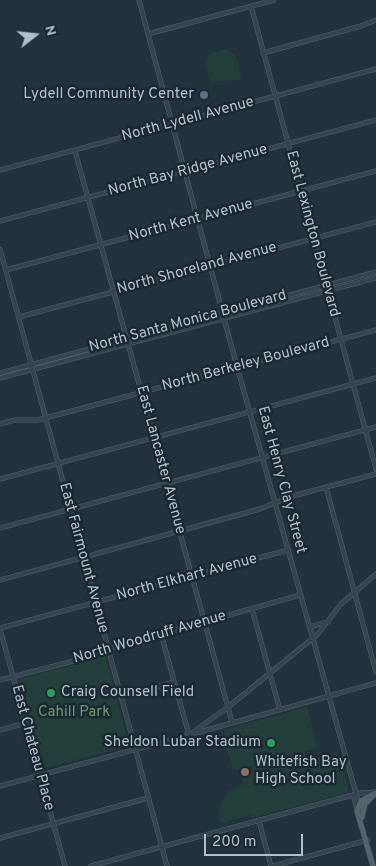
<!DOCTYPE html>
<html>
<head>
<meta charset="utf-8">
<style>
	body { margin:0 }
	#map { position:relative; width:376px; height:866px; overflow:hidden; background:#22333d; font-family:Overpass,sans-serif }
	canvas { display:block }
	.north { position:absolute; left:10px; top:10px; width:50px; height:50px; -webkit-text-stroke:4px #1b2932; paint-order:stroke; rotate:74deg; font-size:14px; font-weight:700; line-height:20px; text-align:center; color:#b2bfc8 }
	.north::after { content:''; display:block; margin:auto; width:18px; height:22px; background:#b2bfc8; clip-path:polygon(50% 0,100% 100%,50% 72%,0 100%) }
	.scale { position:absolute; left:204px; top:834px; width:99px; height:22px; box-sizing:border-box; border:2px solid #b2bfc8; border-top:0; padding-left:6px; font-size:15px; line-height:18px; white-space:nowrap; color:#b2bfc8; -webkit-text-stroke:4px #1b2932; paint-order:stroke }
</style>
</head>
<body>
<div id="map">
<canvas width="376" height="866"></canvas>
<div class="north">N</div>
<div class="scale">200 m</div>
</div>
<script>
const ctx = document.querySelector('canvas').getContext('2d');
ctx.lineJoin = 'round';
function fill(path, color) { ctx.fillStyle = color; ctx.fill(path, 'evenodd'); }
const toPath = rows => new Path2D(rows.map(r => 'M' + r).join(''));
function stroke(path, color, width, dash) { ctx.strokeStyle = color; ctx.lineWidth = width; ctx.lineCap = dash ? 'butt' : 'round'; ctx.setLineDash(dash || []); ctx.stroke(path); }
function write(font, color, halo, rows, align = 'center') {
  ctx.font = font + ' Overpass,sans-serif'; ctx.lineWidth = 5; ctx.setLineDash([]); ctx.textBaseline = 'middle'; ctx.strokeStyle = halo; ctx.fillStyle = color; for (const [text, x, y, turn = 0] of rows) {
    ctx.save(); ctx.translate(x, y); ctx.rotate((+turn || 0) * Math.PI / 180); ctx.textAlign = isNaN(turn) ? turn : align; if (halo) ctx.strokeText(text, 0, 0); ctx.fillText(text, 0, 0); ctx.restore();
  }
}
fill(toPath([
	[226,49,235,55,239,65,241,77,240,80,210,82,205,62,209,54],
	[105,654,129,746,42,769,18,680,84,662],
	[307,707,318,748,304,751,306,760,338,752,349,792,252,818,250,813,249,815,223,823,220,820,219,814,222,800,229,791,243,784,241,778,253,773,251,766,233,770,224,739,224,730]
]), '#243e3b');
const minor = toPath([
	[139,0,236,363,359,804],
	[251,6,376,469],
	[148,34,274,0],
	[263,53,361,26,376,20],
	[75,151,232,722],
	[0,170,376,69],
	[0,221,376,120],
	[0,249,167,866],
	[6,270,376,171],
	[19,317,376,222],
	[0,373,376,272],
	[0,378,376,278],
	[0,424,15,420,38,420,376,330],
	[0,479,376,378],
	[326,487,376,672],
	[0,528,376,427],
	[0,580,260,509,289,497,376,474],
	[252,609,280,710],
	[309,627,328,622],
	[0,628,288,550],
	[0,629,65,866],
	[161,634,189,735,376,683],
	[0,680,81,659,108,649,300,595],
	[121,697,174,682],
	[0,730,26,723],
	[0,786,189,735,227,708,318,634,341,604,376,574],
	[355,795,354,798,357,809],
	[259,821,271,866],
	[0,838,148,798],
	[91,866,360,793,376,792],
	[273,866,368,840]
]);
const major = toPath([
	[362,817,365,804,373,796],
	[373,866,357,811,361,801,376,793]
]);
stroke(minor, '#54626b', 5);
stroke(major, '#425059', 6);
stroke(minor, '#36444d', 4);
stroke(major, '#54646d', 5);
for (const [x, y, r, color] of [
	[204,95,5,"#5c6f8a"],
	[51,693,5,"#2e9e5b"],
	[271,743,5,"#2e9e5b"],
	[245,772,5,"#8d6e63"]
]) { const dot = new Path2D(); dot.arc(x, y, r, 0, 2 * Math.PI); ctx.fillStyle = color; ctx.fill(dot); stroke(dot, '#1b2932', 2); }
write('15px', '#b2bfc8', '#1b2932', [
	["Lydell Community Center",194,95],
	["Craig Counsell Field",61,693,"left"],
	["Sheldon Lubar Stadium",261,743],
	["Whitefish Bay",255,763,"left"],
	["High School",255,780,"left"]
], 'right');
write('15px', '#b2bfc8', '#1b2932', [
	["North Lydell Avenue",188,120,-15],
	["North Bay Ridge Avenue",188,171,-15],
	["North Kent Avenue",191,221,-15],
	["East Lexington Boulevard",312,234,75],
	["North Shoreland Avenue",197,269,-15],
	["North Santa Monica Boulevard",188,322,-15],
	["North Berkeley Boulevard",246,365,-15],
	["East Lancaster Avenue",160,460,75],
	["East Henry Clay Street",281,480,75],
	["East Fairmount Avenue",83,558,75],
	["North Elkhart Avenue",187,578,-15],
	["North Woodruff Avenue",150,638,-16],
	["East Chateau Place",32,748,75]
]);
write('15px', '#689a69', '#1b2932', [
	["Cahill Park",74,713]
]);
</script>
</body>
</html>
